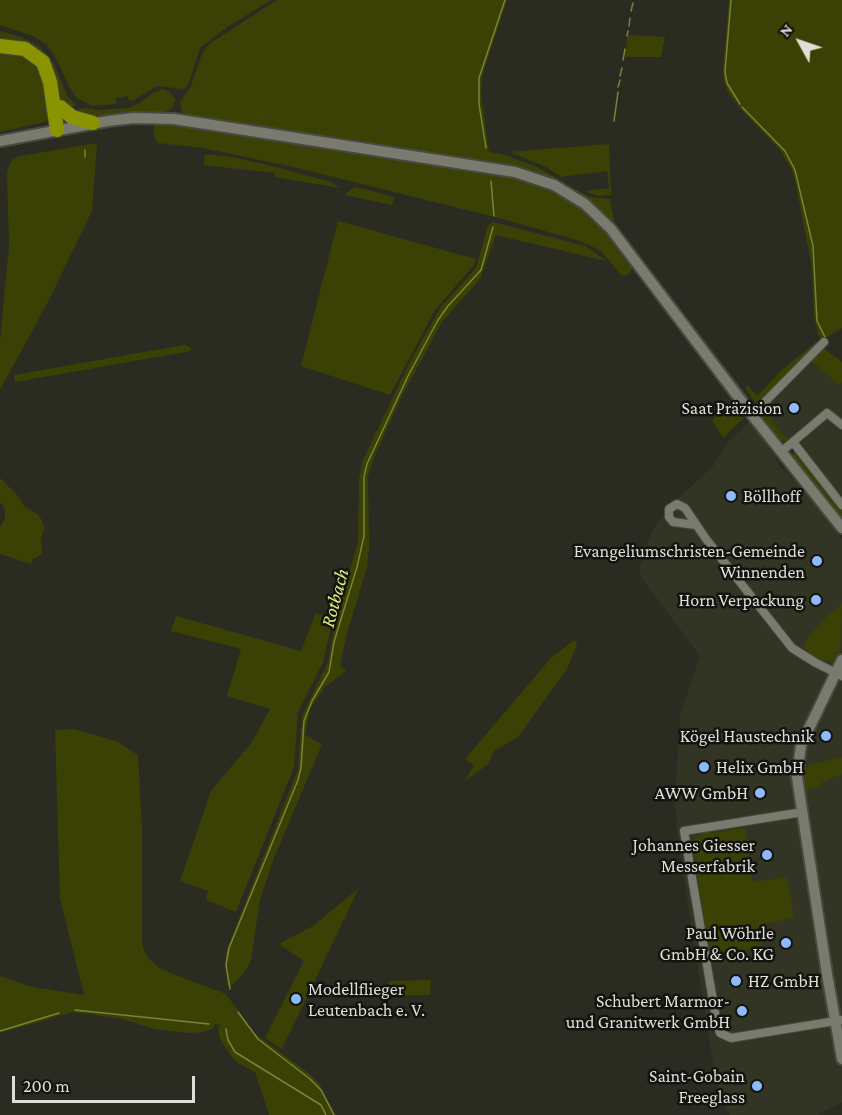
<!DOCTYPE html>
<html>
<head>
<meta charset="utf-8">
<style>
	body { margin:0 }
	#map { position:relative; width:842px; height:1115px; overflow:hidden; background:#2a2c21; font-family:"Crimson Pro",serif }
	canvas { display:block }
	.north { position:absolute; left:770px; top:12px; width:60px; height:60px; -webkit-text-stroke:4px #13140f; paint-order:stroke; rotate:310deg; font-size:16px; font-weight:700; line-height:24px; text-align:center; color:#dedfd8 }
	.north::after { content:''; display:block; margin:auto; width:21px; height:27px; background:#dedfd8; clip-path:polygon(50% 0,100% 100%,50% 72%,0 100%) }
	.scale { position:absolute; left:12px; top:1076px; width:183px; height:27px; box-sizing:border-box; border:3px solid #dedfd8; border-top:0; padding-left:8px; font-size:18px; line-height:21px; white-space:nowrap; color:#dedfd8; -webkit-text-stroke:4px #13140f; paint-order:stroke }
</style>
</head>
<body>
<div id="map">
<canvas width="842" height="1115"></canvas>
<div class="north">N</div>
<div class="scale">200 m</div>
</div>
<script>
const ctx = document.querySelector('canvas').getContext('2d');
ctx.lineJoin = 'round';
function fill(path, color) { ctx.fillStyle = color; ctx.fill(path, 'evenodd'); }
const toPath = rows => new Path2D(rows.map(r => 'M' + r).join(''));
function stroke(path, color, width, dash) { ctx.strokeStyle = color; ctx.lineWidth = width; ctx.lineCap = dash ? 'butt' : 'round'; ctx.setLineDash(dash || []); ctx.stroke(path); }
function write(font, color, halo, rows, align = 'center') {
  ctx.font = font + ' "Crimson Pro",serif'; ctx.lineWidth = 5; ctx.setLineDash([]); ctx.textBaseline = 'middle'; ctx.strokeStyle = halo; ctx.fillStyle = color; for (const [text, x, y, turn = 0] of rows) {
    ctx.save(); ctx.translate(x, y); ctx.rotate((+turn || 0) * Math.PI / 180); ctx.textAlign = isNaN(turn) ? turn : align; if (halo) ctx.strokeText(text, 0, 0); ctx.fillText(text, 0, 0); ctx.restore();
  }
}
fill(toPath([
	[811,361,838,384,842,382,842,510,764,410],
	[750,421,775,456,778,465,796,481,842,539,842,1102,817,1115,730,1115,718,1095,678,840,675,803,680,715,700,656,641,577,639,571,651,534,657,523,670,506,713,466,728,442]
]), '#323524');
fill(toPath([
	[0,0,271,0,226,28,200,48,189,83,184,89,157,86,134,100,129,101,128,96,116,98,116,104,92,106,77,98,70,88,57,60,47,45,33,36,0,25],
	[277,0,507,0,483,73,481,93,489,152,505,155,537,167,589,197,610,199,614,220,611,222,572,190,553,179,521,167,185,116,181,110,180,102,190,88,202,54,209,44],
	[729,0,842,0,842,328,824,339,819,336,814,317,812,267,795,180,791,168,780,150,740,108,728,92,724,81,723,68],
	[0,31,19,36,40,47,54,64,68,97,76,105,66,110,62,105,51,69,0,42],
	[628,35,665,37,661,57,625,57],
	[19,51,42,66,51,112,45,122,0,132,0,53],
	[163,89,170,92,175,99,172,108,161,114,77,116,72,111,84,108,98,110,129,108,141,102,154,92],
	[160,122,511,176,549,188,578,204,605,229,635,267,627,275,622,276,600,250,580,241,499,218,293,167,203,148,158,143,153,135,154,126],
	[97,143,92,211,49,300,0,390,0,340,9,246,7,172,9,165,13,159,20,156],
	[609,144,611,195,606,195,597,196,585,191,609,188,607,171,561,177,546,167,510,152],
	[205,154,232,157,276,167,331,182,340,188,275,177,275,173,204,165],
	[356,187,394,197,392,205,345,195,351,189],
	[338,221,476,259,474,265,435,310,390,395,301,366],
	[493,222,585,246,606,261,496,235,480,279,442,322,403,394,375,455,368,476,369,548,367,567,347,633,340,666,346,671,325,687,310,709,305,735,322,744,274,858,260,899,251,961,246,970,232,986,228,986,225,967,226,952,298,769,302,716,328,662,336,618,358,542,359,479,362,462,409,364,440,308,476,268,488,225],
	[816,342,818,345,760,401,755,402,745,388,747,385,757,396,783,369],
	[184,345,190,347,191,351,15,382,14,375],
	[822,347,842,362,842,382,838,384,811,361,764,410,788,440,784,442,778,438,758,411],
	[734,402,744,418,723,438,712,420],
	[795,452,798,452,842,510,842,523,792,459,792,456],
	[0,478,19,497,24,506,37,514,42,520,44,528,41,540,42,553,37,558,33,558,31,564,0,554,0,527,5,518,5,509,0,502],
	[842,604,840,656,835,661,830,662,821,660,805,651,805,643,816,628,824,619],
	[316,613,333,618,323,663,298,712,294,767,236,912,206,900,208,891,180,881,211,791,252,742,270,709,227,696,241,649,171,631,176,616,301,651],
	[574,640,577,642,576,647,567,669,518,737,494,751,488,764,465,781,474,765,465,759,551,658],
	[73,729,116,741,138,755,142,831,142,942,144,951,150,960,160,968,173,974,226,994,254,1033,311,1075,319,1083,336,1115,269,1115,255,1072,238,1063,231,1056,220,1039,218,1031,220,1025,216,1024,212,1029,203,1032,191,1033,155,1029,119,1018,73,1012,0,1033,0,976,32,987,84,995,60,899,55,730],
	[842,757,842,774,822,782,821,786,806,790,804,786,803,767],
	[745,828,753,882,787,877,794,918,759,925,762,946,710,956,693,848,694,838,706,831,711,831,711,833],
	[359,888,282,1049,265,1038,304,961,280,945,282,942,313,926],
	[431,980,430,995,387,996,389,981]
]), '#3b4105');
stroke(toPath([
	[731,0,725,72,727,83,740,104],
	[631,11,633,3],
	[629,26,630,18],
	[627,36,628,31],
	[623,60,625,49],
	[620,76,622,68],
	[618,87,620,80],
	[742,107,785,151,795,170,813,246,817,321,825,337],
	[614,121,618,92],
	[486,148,479,104,479,78,505,0],
	[85,150,85,157],
	[491,181,494,216],
	[656,279,747,398],
	[230,989,226,965,229,948,298,780,301,768,304,721,312,701,329,672,334,642,357,567,364,536,364,477,367,464,408,376,438,320,448,306,481,270,493,227],
	[75,1010,209,1024],
	[238,1012,258,1039,310,1079,321,1090,334,1115],
	[226,1029,228,1040,235,1052,321,1105,326,1115],
	[0,1031,59,1013]
]), '#7a8336', 1.5);
const street = toPath([
	[752,415,824,342],
	[793,442,842,505],
	[781,452,827,413,842,425],
	[696,525,673,522,669,517,669,509,677,504,685,508,706,539,792,648,816,663,842,676],
	[803,812,684,831,717,1024,720,1033,731,1038,842,1020]
]);
const secondary = toPath([
	[0,141,108,121,133,118,174,119,515,172,554,185,585,204,611,229,752,415,842,528],
	[842,660,801,745,797,777,827,974,842,1059]
]);
const highway = toPath([
	[0,46,25,49,43,62,50,82,57,130],
	[60,107,72,117,93,123]
]);
stroke(street, '#484940', 10);
stroke(secondary, '#484940', 14);
stroke(highway, '#484940', 16);
stroke(street, '#797b6e', 8);
stroke(secondary, '#797b6e', 10);
stroke(highway, '#899400', 14);
for (const [x, y, r, color] of [
	[794,408,6,"#8eb9fc"],
	[731,496,6,"#8eb9fc"],
	[817,561,6,"#8eb9fc"],
	[816,600,6,"#8eb9fc"],
	[826,736,6,"#8eb9fc"],
	[704,767,6,"#8eb9fc"],
	[760,793,6,"#8eb9fc"],
	[767,855,6,"#8eb9fc"],
	[786,943,6,"#8eb9fc"],
	[736,981,6,"#8eb9fc"],
	[296,999,6,"#8eb9fc"],
	[742,1011,6,"#8eb9fc"],
	[757,1086,6,"#8eb9fc"]
]) { const dot = new Path2D(); dot.arc(x, y, r, 0, 2 * Math.PI); ctx.fillStyle = color; ctx.fill(dot); stroke(dot, '#13140f', 2); }
write('18px', '#dedfd8', '#13140f', [
	["Saat Präzision",782,408],
	["Böllhoff",743,496,"left"],
	["Evangeliumschristen-Gemeinde",805,551],
	["Winnenden",805,572],
	["Horn Verpackung",804,600],
	["Kögel Haustechnik",814,736],
	["Helix GmbH",716,767,"left"],
	["AWW GmbH",748,793],
	["Johannes Giesser",755,845],
	["Messerfabrik",755,866],
	["Paul Wöhrle",774,933],
	["GmbH & Co. KG",774,954],
	["HZ GmbH",748,981,"left"],
	["Modellflieger",308,989,"left"],
	["Leutenbach e. V.",308,1010,"left"],
	["Schubert Marmor-",730,1001],
	["und Granitwerk GmbH",730,1022],
	["Saint-Gobain",745,1076],
	["Freeglass",745,1097]
], 'right');
write('italic 20px', '#dfec83', '#13140f', [
	["Rotbach",335,598,-75]
]);
</script>
</body>
</html>
